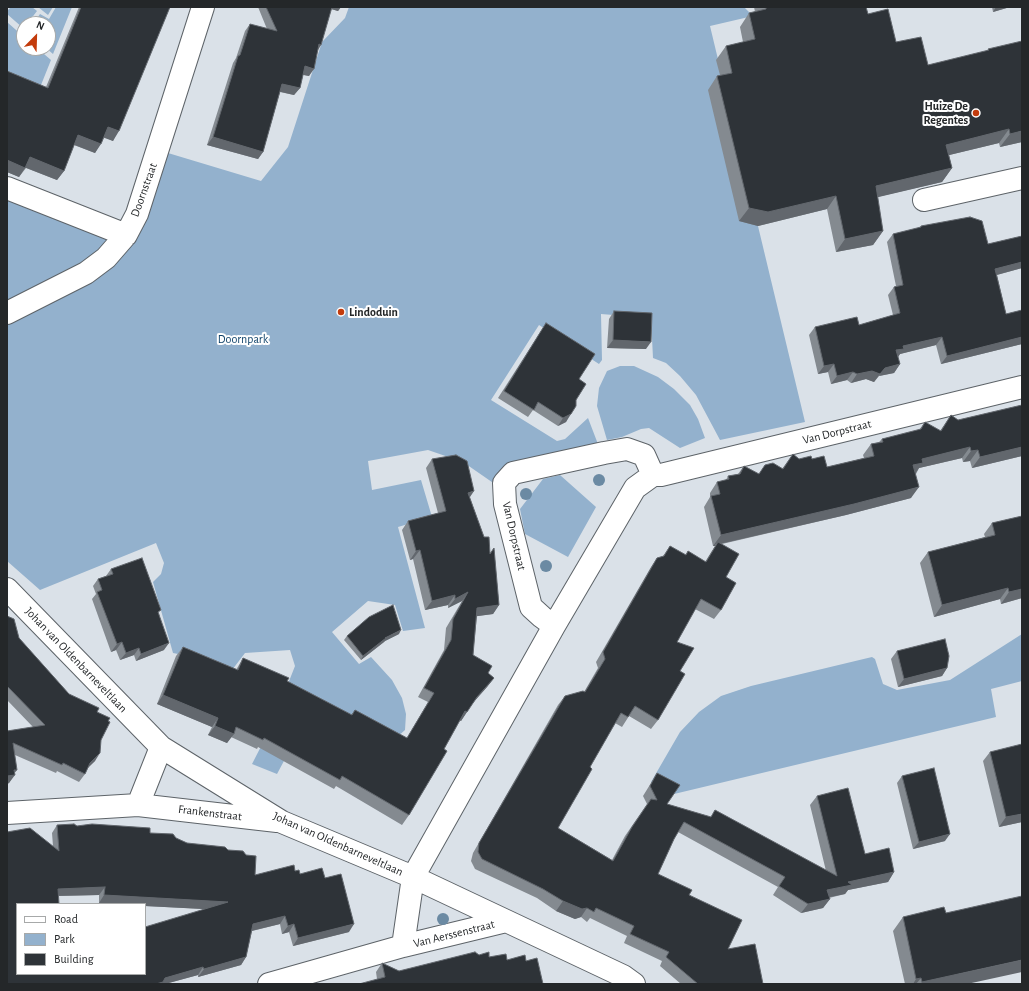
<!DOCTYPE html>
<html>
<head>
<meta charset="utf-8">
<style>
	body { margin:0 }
	#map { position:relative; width:1029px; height:991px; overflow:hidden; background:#dae1e8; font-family:"Alegreya Sans",sans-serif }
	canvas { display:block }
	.frame { position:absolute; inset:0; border:8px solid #242729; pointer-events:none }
	.legend { position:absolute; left:16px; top:903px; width:130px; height:72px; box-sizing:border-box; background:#fff; border:1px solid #a7a9a9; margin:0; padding:5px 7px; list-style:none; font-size:12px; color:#242729 }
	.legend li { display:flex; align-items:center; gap:8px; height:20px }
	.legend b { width:20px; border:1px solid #a7a9a9 }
	.north { position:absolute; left:16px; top:16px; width:40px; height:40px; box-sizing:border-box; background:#fff; border:1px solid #a7a9a9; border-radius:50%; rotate:23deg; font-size:11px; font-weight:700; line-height:16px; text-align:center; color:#242729 }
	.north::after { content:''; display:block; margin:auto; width:14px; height:18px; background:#c33b0c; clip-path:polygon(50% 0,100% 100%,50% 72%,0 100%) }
</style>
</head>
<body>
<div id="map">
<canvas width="1029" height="991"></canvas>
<div class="frame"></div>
<ul class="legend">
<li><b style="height:5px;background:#fff"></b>Road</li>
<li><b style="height:11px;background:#93b1cd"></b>Park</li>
<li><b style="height:11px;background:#2e3338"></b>Building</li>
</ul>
<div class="north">N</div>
</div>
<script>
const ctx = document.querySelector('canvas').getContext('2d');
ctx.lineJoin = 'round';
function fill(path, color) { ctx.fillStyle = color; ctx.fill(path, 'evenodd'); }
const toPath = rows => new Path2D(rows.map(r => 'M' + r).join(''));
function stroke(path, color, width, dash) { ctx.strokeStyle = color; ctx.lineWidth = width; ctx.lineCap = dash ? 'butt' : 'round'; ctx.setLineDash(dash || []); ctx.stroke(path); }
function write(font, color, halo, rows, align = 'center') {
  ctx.font = font + ' "Alegreya Sans",sans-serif'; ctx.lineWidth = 4; ctx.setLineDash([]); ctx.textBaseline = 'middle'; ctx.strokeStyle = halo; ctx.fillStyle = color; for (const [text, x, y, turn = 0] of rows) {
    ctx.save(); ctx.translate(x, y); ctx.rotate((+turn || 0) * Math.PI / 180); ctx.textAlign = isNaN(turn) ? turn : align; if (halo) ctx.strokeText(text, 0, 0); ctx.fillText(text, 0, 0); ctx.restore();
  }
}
fill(toPath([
	[11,7,32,7,37,11,27,24,24,24,23,28,7,14,7,11],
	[38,7,53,7,48,15],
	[56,7,72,7,53,54,46,48,48,48,48,24,33,24,40,14,49,19],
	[349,7,744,7,753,16,710,26,805,422,720,440,696,395,680,376,666,363,653,358,651,318,601,314,602,360,599,364,539,325,491,400,557,441,565,439,588,418,601,452,502,489,463,462,428,450,368,461,372,490,421,480,432,517,398,527,425,628,403,631,395,605,368,601,332,632,359,664,371,657,392,680,402,698,406,714,405,730,395,739,300,731,277,774,252,764,271,727,295,666,290,650,245,653,229,674,199,658,173,653,153,582,161,574,164,563,156,543,40,590,7,561,7,315,107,260,158,150,261,181,288,147,322,42,345,18],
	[7,22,24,37,24,48,37,48,51,60,39,90,7,75],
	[7,188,126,235,7,313],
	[620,366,634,366,658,377,674,389,690,405,698,419,705,438,680,448,649,428,641,429,622,437,607,440,597,406,599,388,607,371],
	[560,475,596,507,568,557,525,534,520,509,543,479],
	[1022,634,1022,681,991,689,996,717,674,794,651,782,680,732,699,712,721,696,751,686,872,657,875,659,883,684,897,690,950,680]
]), '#93b1cd');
const minor = toPath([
	[7,188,126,235],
	[924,200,1022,178],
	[7,313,86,273,106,258,126,235,137,214,203,7],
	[7,589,161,747,282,822,413,877,623,976,634,984],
	[554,626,542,617,531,607,505,504,504,483,513,473,604,453,627,449,644,455,653,475],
	[138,805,161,747],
	[7,813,138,805,277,821],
	[403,946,413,877,554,626,635,488,653,475,661,475,1022,387],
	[269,984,403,946,506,921]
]);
stroke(minor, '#5d6368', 24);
stroke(minor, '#fff', 22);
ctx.fillStyle = '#6b8aa3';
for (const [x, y] of [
	[599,480],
	[526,494],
	[546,566],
	[443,919]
]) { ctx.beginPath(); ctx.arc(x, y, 6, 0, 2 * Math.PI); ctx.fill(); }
fill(toPath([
	[79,7,170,7,113,141,104,137,95,153,74,145,64,171,57,180,26,168,19,177,7,172,7,71,46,87],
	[258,7,341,7,338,11,331,9,321,45,318,50,309,76,303,75,300,88,294,95,280,92,263,152,258,159,207,145,233,63,236,58,245,31,250,24,267,29],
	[754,7,866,7,868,14,896,42,928,65,987,51,988,49,1022,142,1000,147,999,143,949,155,952,168,942,182,877,197,883,231,873,245,836,252,827,209,758,226,739,221,708,90,717,76,720,75,716,60,726,46,743,42,740,27,749,13,755,12],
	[992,7,1010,7,993,12],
	[921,226,988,244,1022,236,1022,268,997,275,1006,314,1022,310,1022,344,941,364,936,345,900,354,898,357,900,364,894,373,879,376,874,382,866,379,851,383,847,380,831,384,828,372,818,374,809,335,815,327,859,325,893,315,888,295,894,287,896,286,887,242,893,234,919,228],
	[614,311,646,349,607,348,609,319],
	[546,323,579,379,576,400,566,422,558,426,533,410,528,417,498,398],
	[1022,405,1022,458,1022,456,972,468,970,461,963,462,962,458,919,468,916,474,911,498,846,515,722,544,726,577,721,610,714,619,695,609,677,642,680,671,658,720,651,729,629,716,622,727,615,723,590,767,558,828,612,860,625,836,647,804,643,796,651,783,657,773,667,804,711,817,715,810,826,871,810,805,817,796,865,854,894,872,888,882,848,890,845,894,829,898,830,899,823,908,801,913,773,895,778,887,678,832,674,839,658,874,689,895,728,949,763,984,681,984,660,966,662,961,624,943,627,936,590,918,587,922,581,917,575,919,556,911,537,898,475,869,471,861,473,853,558,705,565,696,584,692,598,668,596,662,651,567,657,558,663,556,670,546,686,555,688,551,705,562,715,546,713,546,704,507,710,497,710,493,717,482,726,480,728,476,738,474,744,466,759,474,765,465,782,469,793,454,799,459,812,459,827,467,864,458,863,455,871,444,879,442,882,439,919,430,925,422,940,431,951,415,958,420],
	[432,459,470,498,490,553,494,548,499,605,493,614,477,616,473,655,488,673,494,678,487,687,472,704,461,721,460,720,444,749,409,815,402,825,336,786,334,789,258,747,257,749,231,737,227,743,208,735,212,727,157,704,176,656,183,647,236,670,243,658,351,715,355,710,407,738,428,702,418,697,444,650,446,628,462,601,448,608,448,605,425,610,413,559,410,560,402,530,408,521,438,513,426,468],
	[1022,516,1022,598,1001,604,1000,599,934,617,920,563,928,552,985,537,984,534,992,523],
	[111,569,159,613,164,650,136,661,134,655,120,660,116,650,111,652,92,599,96,594,93,586,98,579,106,576],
	[7,616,19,638,69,694,97,712,101,740,95,761,88,768,85,774,79,782,57,771,56,773,15,755,15,773,9,783,7,784,7,731,33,727,7,700],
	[399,634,385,641,384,642,361,660,344,640,347,636],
	[897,651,947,668,942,676,898,687,891,659],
	[990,752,1022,822,999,827,983,761],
	[902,776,945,841,913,849,897,783],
	[57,825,77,826,150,833,176,838,187,843,228,850,255,875,295,871,300,874,325,878,349,932,293,946,289,932,282,934,280,924,252,931,246,957,241,965,198,977,198,975,165,984,7,984,53,846,52,833],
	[99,895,99,903,118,904,145,904,145,906,205,909,17,974,58,896],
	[903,917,967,984,905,984,893,931],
	[479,955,507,960,526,961,377,979,376,972,382,963,399,971]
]), '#848a90');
fill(toPath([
	[329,7,341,7,338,11,328,8],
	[996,7,1010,7,993,12],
	[319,44,321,45,316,52],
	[305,66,314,69,309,76,300,74],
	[282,84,300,88,294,95,277,91],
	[108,127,119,131,113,141,102,137],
	[1009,129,999,143,937,158,946,145],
	[1022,131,1022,142,1000,147,1010,134],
	[78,135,101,144,95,153,72,144],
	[213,137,263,152,258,159,207,145],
	[30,157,64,171,57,180,24,167],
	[7,160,25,168,19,177,7,172],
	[952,168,942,182,866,200,876,186],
	[836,196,827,209,758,226,739,221,749,208],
	[883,231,873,245,836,252,845,239],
	[1022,262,1022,268,989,277,995,269],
	[942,337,936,345,900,354,898,357,896,350,903,346],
	[1022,337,1022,344,941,364,947,356],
	[613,340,651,342,646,349,607,348],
	[834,364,828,372,818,374,824,366],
	[900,364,894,373,879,376,885,368],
	[872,371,880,374,874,382,866,379,851,383,857,374],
	[853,372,847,380,831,384,837,376],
	[571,414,566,422,558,426,563,418],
	[970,447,962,458,919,468,915,474,913,465,922,459],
	[1022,447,1022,456,972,468,980,457],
	[978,450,970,461,963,462,971,451],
	[919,487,911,498,846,515,715,545,718,542,715,546,713,546,721,535],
	[474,491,468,500,468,493],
	[420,550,413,559,410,560,416,551],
	[1008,588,1000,599,934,617,942,605],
	[1022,589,1022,598,1001,604,1009,592],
	[468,592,462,601,448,608,455,599],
	[455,595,448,605,425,610,432,601],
	[499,605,493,614,471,617,477,608],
	[401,630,399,634,385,641,384,642,361,660,363,656,385,638],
	[122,642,116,650,111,652,117,644],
	[169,643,164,650,136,661,141,654],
	[139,648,134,655,120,660,126,653],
	[947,668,942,676,898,687,904,679],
	[494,678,487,687,470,706,477,697],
	[163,695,218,718,212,727,157,704],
	[465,711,467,712,461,721,459,720],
	[215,726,234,734,227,743,208,735],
	[100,753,95,761,84,771,90,763],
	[14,770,17,770,13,775,15,775,9,783,7,784,7,776],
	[1022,814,1022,822,999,827,1006,817],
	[950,834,945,841,913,849,919,842],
	[894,872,888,882,848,890,845,894,820,899,827,890,848,882],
	[105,887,99,895,52,896,58,889],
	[104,895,228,902,222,910,145,906,145,904,118,904,99,903],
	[830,899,823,908,801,913,808,904],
	[563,901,587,908,581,917,575,919,556,911],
	[285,916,280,924,247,932,253,924],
	[294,924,289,932,282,934,288,926],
	[354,924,349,932,293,946,298,938],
	[246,957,241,965,198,977,204,969],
	[1022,960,1022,972,967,984,920,984,922,982],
	[203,967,198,975,165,984,156,984,165,978],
	[921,978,916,984,913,984,916,979]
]), '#62676d');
const building = toPath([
	[81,7,170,7,119,131,108,127,101,144,78,135,64,171,30,157,25,168,7,160,7,71,48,88,81,7],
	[266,7,332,7,321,45,319,44,314,69,305,66,300,88,282,84,263,152,213,137,238,56,240,55,250,24,277,31,266,7],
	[766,7,866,7,868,14,888,9,896,42,921,37,928,65,989,50,988,49,1022,41,1022,131,1010,134,1009,129,946,145,952,168,876,186,883,231,845,239,836,196,768,212,749,208,717,76,732,73,726,46,755,39,749,13,766,9,766,7],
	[970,217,982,221,988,244,1022,236,1022,262,995,269,1006,314,1022,310,1022,337,947,356,942,337,903,346,904,349,896,350,900,364,885,368,880,374,872,371,857,374,853,372,837,376,834,364,824,366,815,327,857,317,859,325,900,313,894,287,903,285,893,234,921,227,921,226,970,217],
	[614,311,652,313,651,342,613,340,614,311],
	[546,323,595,354,579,379,586,384,576,400,576,406,571,414,563,418,538,402,534,410,504,391,546,323],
	[1022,405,1022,447,980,457,978,450,971,451,970,447,922,459,923,463,913,465,919,487,854,504,721,535,711,496,720,494,717,482,729,479,728,476,740,474,744,466,759,474,765,465,773,463,783,469,793,454,799,459,811,456,812,459,824,456,827,467,874,456,871,444,883,442,882,439,921,429,925,422,941,431,951,415,958,420,1022,405],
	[456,455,467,461,474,491,468,493,484,537,489,537,490,554,494,548,499,605,477,608,473,655,492,666,488,673,494,678,477,697,467,712,465,711,444,749,447,751,409,815,342,776,340,780,264,738,263,740,236,727,234,734,215,726,218,718,163,695,183,647,238,670,243,658,289,678,287,681,352,715,355,710,407,738,434,693,424,688,451,640,453,619,468,592,455,599,455,595,432,601,420,550,416,551,408,521,446,511,432,459,456,455],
	[1022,516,1022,589,1009,592,1008,588,942,605,928,552,995,535,992,523,1022,516],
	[718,542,739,554,726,577,736,583,721,610,701,599,677,642,694,648,680,671,685,674,658,720,635,706,628,717,621,713,590,767,592,769,558,828,613,861,632,827,651,799,657,800,650,786,657,773,680,785,667,804,711,817,715,810,837,876,817,796,848,788,865,854,889,848,894,872,848,882,852,885,827,890,830,899,808,904,779,886,785,877,684,822,674,839,658,874,692,890,689,895,742,920,728,949,755,944,763,984,698,984,666,957,669,952,630,934,634,926,596,908,594,912,587,908,582,909,563,901,543,889,482,859,478,852,479,843,565,696,583,691,585,692,605,659,603,652,657,558,664,556,670,546,686,555,688,551,706,562,718,542],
	[142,558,161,610,158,612,169,643,141,654,139,648,126,653,122,642,117,644,97,592,102,590,98,579,113,574,111,569,142,558],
	[393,605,401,630,385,638,386,638,363,656,347,636,369,617,393,605],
	[7,616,14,619,19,638,69,694,99,708,97,712,110,718,108,721,110,722,101,740,100,753,90,763,85,774,63,763,62,765,13,743,17,770,14,770,15,775,7,776,7,731,45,725,7,686,7,616],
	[945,639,949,656,947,668,904,679,897,651,945,639],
	[1022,744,1022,814,1006,817,990,752,1022,744],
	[934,768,950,834,919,842,902,776,934,768],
	[74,824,77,826,92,824,150,828,150,833,173,834,176,838,187,843,225,847,228,850,243,851,246,855,256,856,255,875,294,865,295,871,299,870,300,874,322,868,325,878,341,874,354,924,298,938,294,924,288,926,285,916,253,924,246,957,204,969,203,967,165,978,163,982,156,984,7,984,7,832,30,828,59,851,57,825,74,824],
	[105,887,104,895,228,902,145,927,145,974,17,974,17,904,59,904,58,889,105,887],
	[1022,896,1022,960,922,982,921,978,916,979,903,917,944,907,946,913,1022,896],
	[475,952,479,955,489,952,489,957,506,954,507,960,525,955,526,961,537,958,543,984,359,984,385,977,382,963,399,971,475,952]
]);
fill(building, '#2e3338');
stroke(building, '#62676d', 1);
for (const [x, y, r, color] of [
	[976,113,4,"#c33b0c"],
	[341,312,4,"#c33b0c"]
]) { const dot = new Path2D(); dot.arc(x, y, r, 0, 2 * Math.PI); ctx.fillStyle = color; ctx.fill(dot); stroke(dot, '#fff', 1.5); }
write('bold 12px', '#242729', '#fff', [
	["Huize De",968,106],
	["Regentes",968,120],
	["Lindoduin",349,312,"left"]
], 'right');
write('12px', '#242729', '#fff', [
	["Doornstraat",144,190,-70],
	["Van Dorpstraat",837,432,-14],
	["Van Dorpstraat",514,536,77],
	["Johan van Oldenbarneveltlaan",76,660,46],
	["Frankenstraat",210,813,7],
	["Johan van Oldenbarneveltlaan",338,844,24],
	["Van Aerssenstraat",454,934,-14]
]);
write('12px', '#10436a', '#fff', [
	["Doornpark",243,339]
]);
</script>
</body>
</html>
